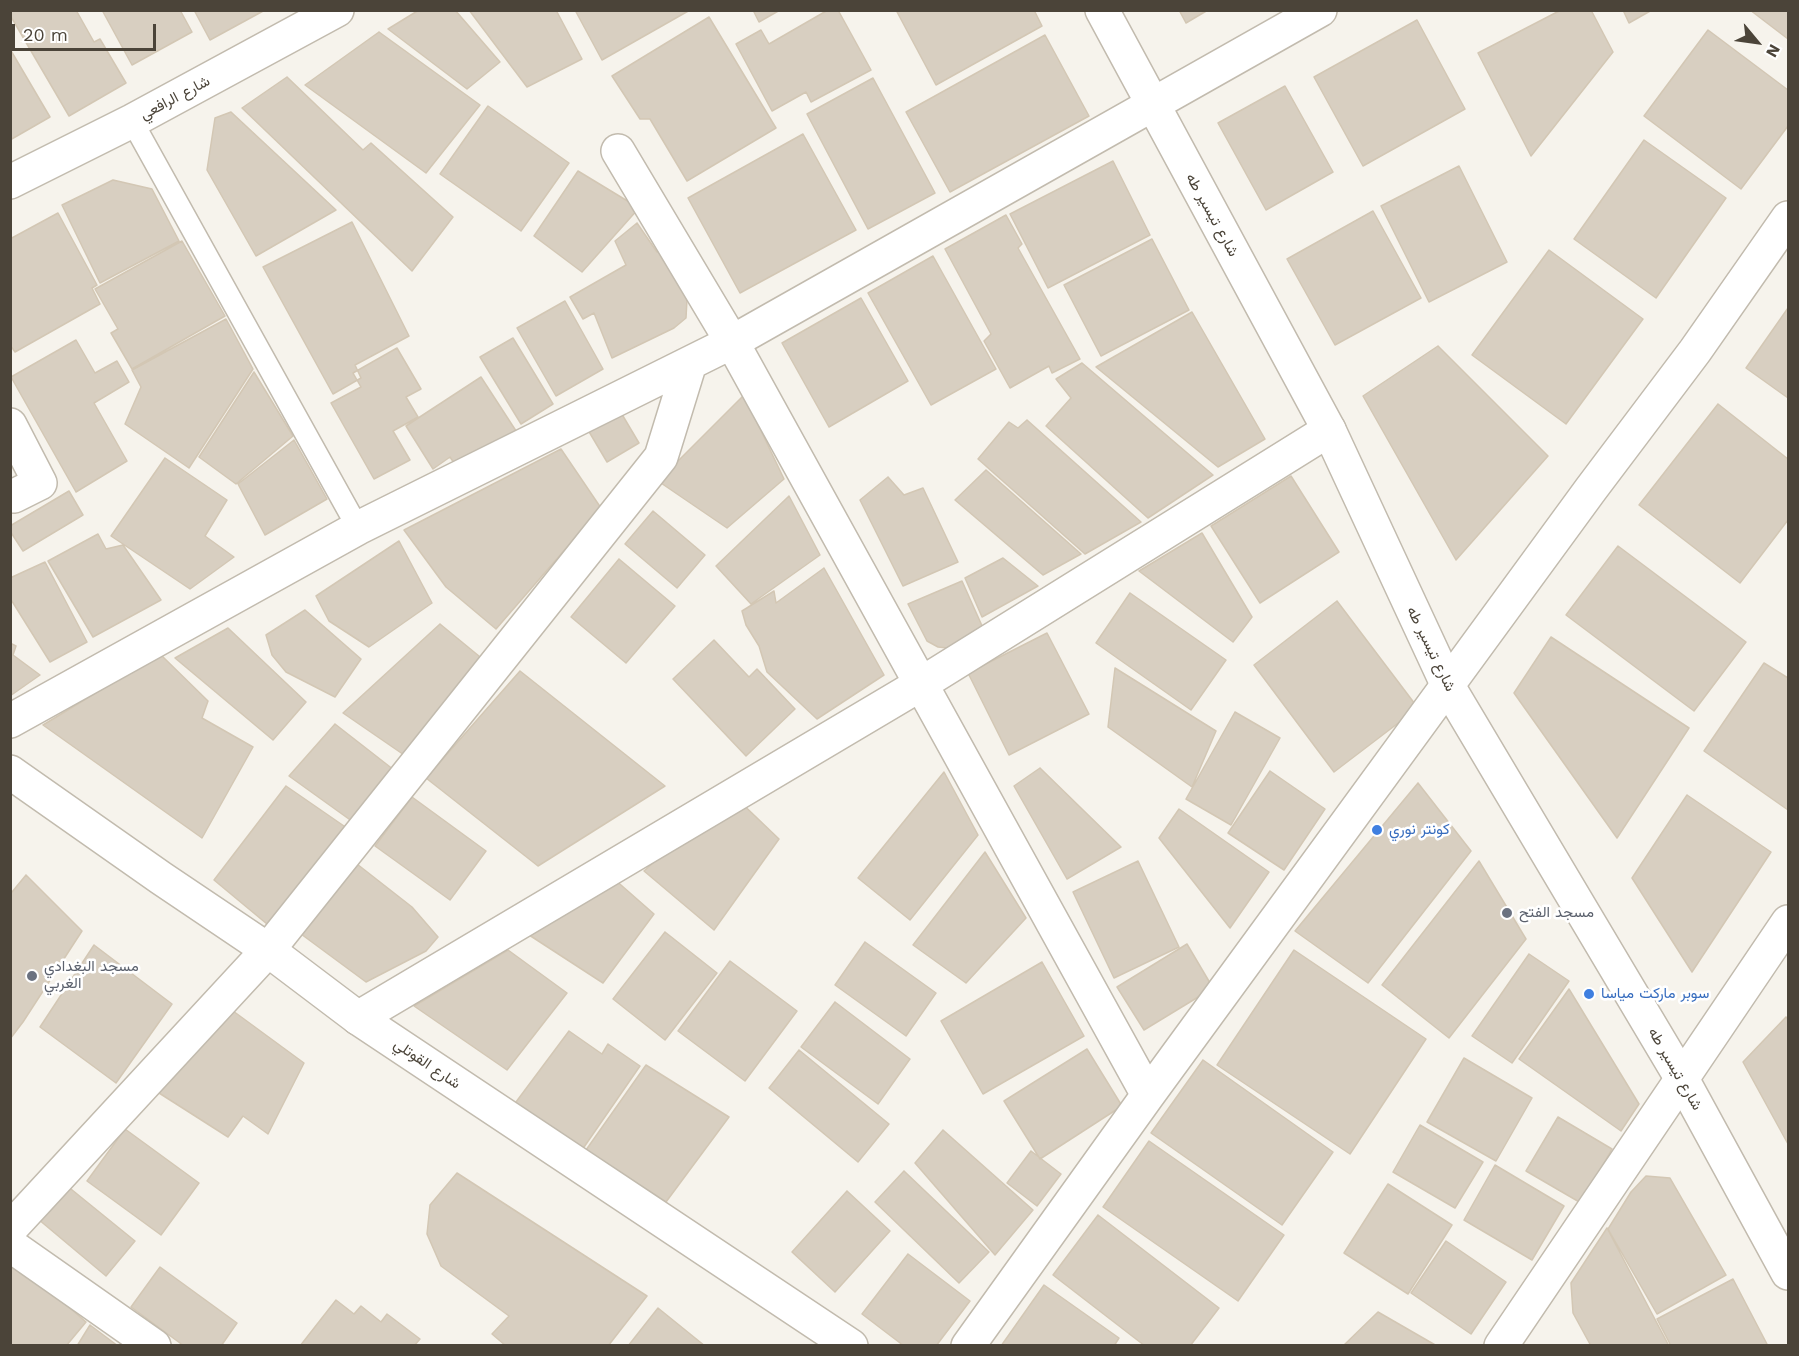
<!DOCTYPE html>
<html>
<head>
<meta charset="utf-8">
<style>
	body { margin:0 }
	#map { position:relative; width:1799px; height:1356px; overflow:hidden; background:#f6f3ec; font-family:"Work Sans",sans-serif }
	canvas { display:block }
	.frame { position:absolute; inset:0; border:12px solid #4b4439; pointer-events:none }
	.north { position:absolute; left:1727px; top:12px; width:60px; height:60px; -webkit-text-stroke:4px #fff; paint-order:stroke; rotate:119deg; font-size:16px; font-weight:700; line-height:24px; text-align:center; color:#4b4439 }
	.north::after { content:''; display:block; margin:auto; width:21px; height:27px; background:#4b4439; clip-path:polygon(50% 0,100% 100%,50% 72%,0 100%) }
	.scale { position:absolute; left:12px; top:24px; width:144px; height:27px; box-sizing:border-box; border:3px solid #4b4439; border-top:0; padding-left:8px; font-size:18px; line-height:21px; white-space:nowrap; color:#4b4439; -webkit-text-stroke:4px #fff; paint-order:stroke }
</style>
</head>
<body>
<div id="map">
<canvas width="1799" height="1356"></canvas>
<div class="frame"></div>
<div class="north">N</div>
<div class="scale">20 m</div>
</div>
<script>
const ctx = document.querySelector('canvas').getContext('2d');
ctx.lineJoin = 'round';
function fill(path, color) { ctx.fillStyle = color; ctx.fill(path, 'evenodd'); }
const toPath = rows => new Path2D(rows.map(r => 'M' + r).join(''));
function stroke(path, color, width, dash) { ctx.strokeStyle = color; ctx.lineWidth = width; ctx.lineCap = dash ? 'butt' : 'round'; ctx.setLineDash(dash || []); ctx.stroke(path); }
function write(font, color, halo, rows, align = 'center') {
  ctx.font = font + ' "Work Sans",Vazirmatn,sans-serif'; ctx.lineWidth = 5; ctx.setLineDash([]); ctx.textBaseline = 'middle'; ctx.strokeStyle = halo; ctx.fillStyle = color; for (const [text, x, y, turn = 0] of rows) {
    ctx.save(); ctx.translate(x, y); ctx.rotate((+turn || 0) * Math.PI / 180); ctx.textAlign = isNaN(turn) ? turn : align; if (halo) ctx.strokeText(text, 0, 0); ctx.fillText(text, 0, 0); ctx.restore();
  }
}
const building = toPath([
	[10,10,76,10,94,42,100,39,126,83,69,116,10,15,10,10],
	[102,10,180,10,192,32,132,65,102,10],
	[194,10,265,10,210,40,194,10],
	[419,10,455,10,500,62,467,89,388,29,419,10],
	[469,10,556,10,582,59,527,87,469,10],
	[575,10,690,10,602,60,575,10],
	[753,10,780,10,759,22,753,10],
	[828,10,838,10,871,70,811,102,806,92,772,111,736,44,761,30,769,44,828,10],
	[896,10,1034,10,1042,26,936,85,896,10],
	[1179,10,1208,10,1186,23,1179,10],
	[1561,10,1591,10,1613,52,1531,156,1478,53,1561,10],
	[1623,10,1652,10,1629,23,1623,10],
	[1750,10,1788,10,1788,39,1750,10],
	[709,17,776,128,687,181,650,119,640,119,612,76,709,17],
	[1417,20,1465,109,1363,166,1314,77,1417,20],
	[1708,30,1788,90,1788,126,1741,189,1644,116,1708,30],
	[379,32,480,105,426,173,305,85,379,32],
	[1045,35,1089,116,950,192,906,112,1045,35],
	[10,49,50,117,10,140,10,49],
	[287,77,363,150,371,143,453,217,412,271,242,108,287,77],
	[873,78,935,193,868,229,807,114,873,78],
	[1285,86,1333,172,1266,210,1218,123,1285,86],
	[488,106,569,163,521,231,440,174,488,106],
	[231,112,336,210,256,256,207,170,215,118,231,112],
	[803,134,856,230,740,293,688,198,803,134],
	[1644,140,1726,198,1656,298,1574,239,1644,140],
	[1113,161,1150,235,1048,288,1010,214,1113,161],
	[1459,166,1507,262,1429,302,1381,206,1459,166],
	[578,171,639,208,582,272,534,236,578,171],
	[113,180,152,189,179,241,100,283,62,205,113,180],
	[1373,211,1421,298,1335,345,1287,259,1373,211],
	[58,213,97,285,92,288,100,304,15,352,10,345,10,239,58,213],
	[1006,215,1022,244,1018,248,1080,359,1052,373,1049,366,1010,388,984,341,991,334,945,249,1006,215],
	[352,222,409,336,355,365,361,378,333,394,263,267,352,222],
	[637,223,657,252,663,249,687,299,686,318,674,328,612,358,594,313,583,319,570,297,626,265,615,241,637,223],
	[1152,239,1189,310,1101,356,1064,285,1152,239],
	[182,241,225,316,132,369,111,333,118,329,95,289,182,241],
	[1549,250,1643,319,1566,424,1472,355,1549,250],
	[933,256,996,369,931,405,868,293,933,256],
	[861,298,908,381,829,427,782,343,861,298],
	[565,301,603,369,556,396,517,328,565,301],
	[1788,308,1788,398,1746,368,1788,308],
	[1192,312,1265,439,1218,467,1096,367,1192,312],
	[226,319,253,369,189,468,125,424,141,387,132,370,226,319],
	[513,338,553,404,521,424,480,357,513,338],
	[76,340,95,373,117,361,129,382,94,403,127,461,76,492,11,377,76,340],
	[1438,346,1548,456,1456,560,1363,396,1438,346],
	[397,348,421,389,406,397,418,417,393,431,410,460,374,479,331,403,361,387,353,373,397,348],
	[1082,363,1213,475,1148,518,1046,426,1071,398,1056,379,1082,363],
	[254,372,293,436,236,484,199,457,254,372],
	[481,377,520,437,462,475,450,457,433,469,406,426,481,377],
	[744,395,784,479,727,528,658,481,744,395],
	[1718,404,1788,459,1788,520,1740,583,1639,505,1718,404],
	[620,411,639,443,607,462,588,430,620,411],
	[1027,420,1141,522,1085,554,978,459,1009,422,1018,428,1027,420],
	[294,440,327,499,265,535,238,484,294,440],
	[561,449,601,508,496,629,446,587,404,530,561,449],
	[165,458,227,500,205,536,234,557,190,589,111,536,165,458],
	[986,470,1081,554,1043,575,955,500,986,470],
	[1291,476,1339,552,1260,603,1211,526,1291,476],
	[888,477,904,495,923,488,958,562,903,586,860,500,888,477],
	[69,491,83,515,23,551,10,531,10,526,69,491],
	[789,496,820,555,751,604,716,566,789,496],
	[653,511,705,555,677,588,625,544,653,511],
	[1202,533,1252,617,1233,642,1139,571,1202,533],
	[98,534,106,549,123,545,161,600,93,637,48,561,98,534],
	[399,541,432,603,369,647,329,621,316,596,399,541],
	[1618,546,1746,642,1694,711,1566,615,1618,546],
	[1003,558,1038,586,982,617,965,578,1003,558],
	[619,559,675,606,626,663,571,617,619,559],
	[45,562,87,642,50,662,10,598,10,578,45,562],
	[824,568,884,675,817,719,767,672,759,646,746,625,742,611,774,591,776,603,824,568],
	[962,581,983,628,948,648,938,647,927,641,908,604,962,581],
	[1130,593,1226,660,1191,710,1096,643,1130,593],
	[1337,601,1418,708,1334,772,1254,665,1337,601],
	[305,610,361,659,335,697,286,672,272,655,266,635,305,610],
	[440,624,485,661,407,757,343,713,440,624],
	[228,628,306,702,273,740,175,658,228,628],
	[1047,633,1089,714,1009,755,968,673,1047,633],
	[1551,637,1689,728,1617,838,1514,693,1551,637],
	[714,640,749,677,757,669,795,709,746,756,673,679,714,640],
	[10,643,16,646,13,655,40,675,10,696,10,643],
	[160,654,208,701,202,718,253,747,202,838,43,725,160,654],
	[1764,663,1788,678,1788,810,1704,751,1764,663],
	[1115,668,1216,731,1192,787,1108,727,1115,668],
	[520,671,665,786,538,866,426,778,520,671],
	[1235,712,1280,738,1231,825,1186,799,1235,712],
	[335,724,394,770,360,827,289,776,335,724],
	[1040,768,1121,847,1067,879,1014,786,1040,768],
	[1270,771,1325,809,1284,870,1228,833,1270,771],
	[944,772,978,835,910,920,858,878,944,772],
	[1418,783,1471,851,1368,983,1295,931,1418,783],
	[286,786,357,835,273,929,214,880,286,786],
	[731,793,779,839,714,930,644,871,731,793],
	[1687,795,1771,852,1692,972,1632,878,1687,795],
	[412,797,486,851,450,900,375,846,412,797],
	[1179,809,1269,872,1230,928,1159,838,1179,809],
	[985,852,1026,918,966,983,913,945,985,852],
	[1138,861,1179,947,1114,978,1073,892,1138,861],
	[1479,861,1526,939,1449,1038,1382,985,1479,861],
	[357,864,412,907,438,937,426,951,366,982,301,934,357,864],
	[26,875,82,931,23,1022,10,1039,10,891,12,892,26,875],
	[613,878,654,914,603,983,526,933,613,878],
	[665,932,717,973,665,1040,613,999,665,932],
	[865,942,936,993,906,1036,835,985,865,942],
	[1187,944,1213,988,1144,1030,1117,987,1187,944],
	[94,945,172,1004,116,1083,40,1027,94,945],
	[508,950,567,993,507,1070,414,1006,508,950],
	[1294,950,1426,1039,1350,1154,1217,1065,1294,950],
	[1529,954,1569,981,1512,1063,1472,1036,1529,954],
	[730,961,797,1011,745,1081,678,1031,730,961],
	[1042,962,1084,1036,983,1094,941,1021,1042,962],
	[1569,989,1639,1104,1621,1131,1519,1059,1569,989],
	[835,1002,910,1059,878,1104,801,1047,835,1002],
	[229,1008,304,1063,268,1134,243,1116,228,1137,159,1093,229,1008],
	[1786,1017,1788,1019,1788,1144,1743,1062,1786,1017],
	[569,1031,602,1054,608,1044,640,1066,582,1150,513,1106,569,1031],
	[1087,1049,1122,1106,1040,1159,1004,1101,1087,1049],
	[799,1050,889,1124,858,1162,769,1088,799,1050],
	[1464,1058,1532,1098,1496,1161,1427,1122,1464,1058],
	[1203,1060,1333,1152,1282,1225,1151,1133,1203,1060],
	[646,1065,729,1117,666,1202,586,1150,646,1065],
	[1558,1117,1612,1149,1581,1203,1526,1171,1558,1117],
	[1420,1125,1483,1162,1455,1208,1393,1172,1420,1125],
	[125,1129,199,1183,161,1235,87,1181,125,1129],
	[943,1130,1033,1210,995,1255,915,1163,943,1130],
	[1149,1141,1284,1235,1238,1301,1103,1207,1149,1141],
	[1031,1151,1061,1174,1037,1206,1007,1183,1031,1151],
	[1495,1165,1564,1206,1532,1260,1464,1220,1495,1165],
	[904,1171,989,1252,959,1283,875,1202,904,1171],
	[457,1173,647,1296,608,1346,506,1346,492,1334,509,1316,441,1266,427,1234,430,1205,457,1173],
	[1646,1176,1670,1178,1726,1275,1657,1314,1608,1229,1631,1192,1646,1176],
	[1388,1184,1452,1225,1408,1294,1344,1253,1388,1184],
	[66,1185,135,1241,106,1276,38,1219,66,1185],
	[847,1191,890,1231,835,1292,792,1252,847,1191],
	[1098,1215,1219,1308,1190,1346,1145,1346,1053,1275,1098,1215],
	[1607,1228,1669,1346,1591,1346,1573,1313,1571,1283,1607,1228],
	[1446,1241,1506,1282,1471,1334,1411,1293,1446,1241],
	[908,1254,970,1301,936,1346,904,1346,862,1314,908,1254],
	[10,1256,86,1322,66,1346,10,1346,10,1256],
	[160,1267,237,1323,221,1346,184,1346,131,1307,160,1267],
	[1733,1279,1768,1346,1671,1346,1657,1319,1733,1279],
	[1044,1285,1119,1338,1114,1346,1001,1346,1044,1285],
	[336,1300,354,1314,361,1306,381,1322,387,1314,420,1339,414,1346,300,1346,336,1300],
	[658,1308,705,1346,628,1346,658,1308],
	[1378,1312,1437,1346,1343,1346,1378,1312],
	[90,1325,118,1346,77,1346,90,1325]
]);
fill(building, '#d8cfc1');
stroke(building, '#d3c7b4', 1.5);
const service = toPath([
	[132,121,358,528]
]);
const minor = toPath([
	[618,151,732,342,1148,1095],
	[10,182,132,121,337,10],
	[10,425,40,483,14,496],
	[10,721,358,528,732,342,1320,10],
	[358,1018,921,684,1329,430],
	[10,1229,268,950,661,457,690,363],
	[10,1245,154,1346],
	[968,1346,1148,1095,1591,489,1695,351,1788,218],
	[1501,1346,1788,922]
]);
const tertiary = toPath([
	[1102,10,1329,430,1448,686,1682,1079,1788,1273],
	[10,772,161,878,268,950,358,1018,851,1346]
]);
stroke(service, '#c2bbae', 24);
stroke(minor, '#c2bbae', 36);
stroke(tertiary, '#c2bbae', 36);
stroke(service, '#fff', 21);
stroke(minor, '#fff', 33);
stroke(tertiary, '#fff', 33);
for (const [x, y, r, color] of [
	[1377,830,6,"#3f7fe0"],
	[1507,913,6,"#6b7280"],
	[32,976,6,"#6b7280"],
	[1589,994,6,"#3f7fe0"]
]) { const dot = new Path2D(); dot.arc(x, y, r, 0, 2 * Math.PI); ctx.fillStyle = color; ctx.fill(dot); stroke(dot, '#fff', 2); }
write('15px', '#4b4439', '#fff', [
	["شارع الرافعي",175,98,-28],
	["شارع تيسير طه",1212,215,61],
	["شارع تيسير طه",1431,649,64],
	["شارع القوتلي",427,1064,34],
	["شارع تيسير طه",1675,1069,60]
]);
write('15px', '#366cbe', '#fff', [
	["كونتر نوري",1389,830],
	["سوبر ماركت مياسا",1601,994]
], 'left');
write('15px', '#5b616d', '#fff', [
	["مسجد الفتح",1519,913],
	["مسجد البغدادي",44,967],
	["الغربي",44,984]
], 'left');
</script>
</body>
</html>
